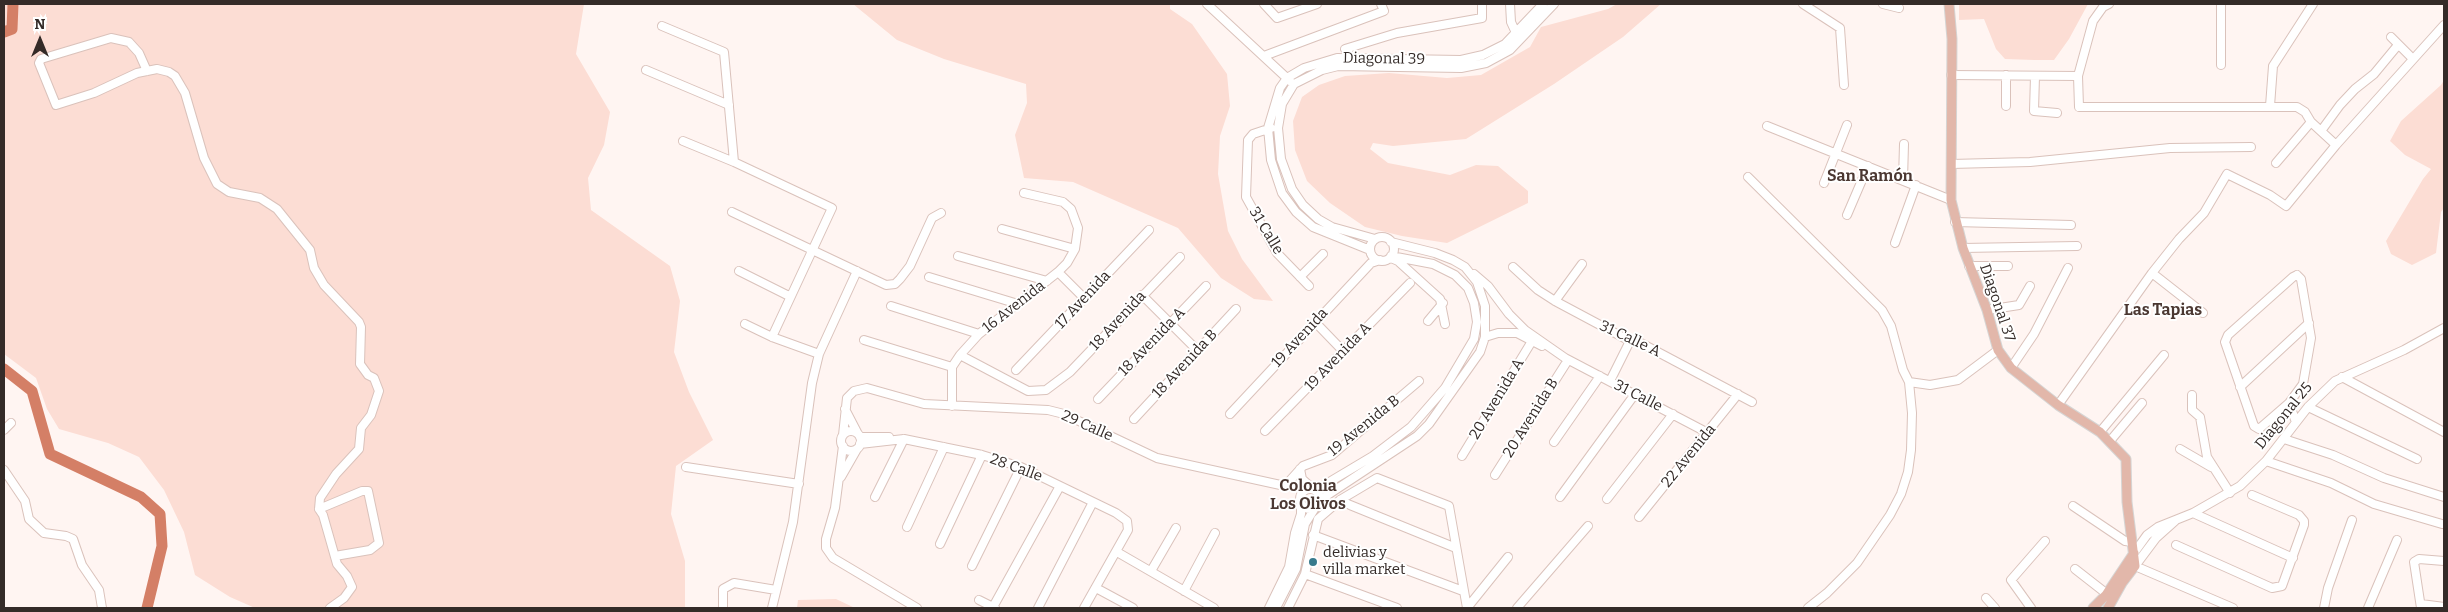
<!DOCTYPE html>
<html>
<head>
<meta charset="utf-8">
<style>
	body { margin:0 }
	#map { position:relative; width:2448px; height:612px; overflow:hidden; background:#fff5f2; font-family:Bitter,serif }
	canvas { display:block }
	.frame { position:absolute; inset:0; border:5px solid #342b28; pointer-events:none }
	.north { position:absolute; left:15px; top:15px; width:50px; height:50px; -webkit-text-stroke:4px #fff; paint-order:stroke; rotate:0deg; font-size:14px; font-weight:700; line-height:20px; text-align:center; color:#342b28 }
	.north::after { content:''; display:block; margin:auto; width:18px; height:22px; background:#342b28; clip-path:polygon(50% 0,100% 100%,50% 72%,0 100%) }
</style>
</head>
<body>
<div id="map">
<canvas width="2448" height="612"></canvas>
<div class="frame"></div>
<div class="north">N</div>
</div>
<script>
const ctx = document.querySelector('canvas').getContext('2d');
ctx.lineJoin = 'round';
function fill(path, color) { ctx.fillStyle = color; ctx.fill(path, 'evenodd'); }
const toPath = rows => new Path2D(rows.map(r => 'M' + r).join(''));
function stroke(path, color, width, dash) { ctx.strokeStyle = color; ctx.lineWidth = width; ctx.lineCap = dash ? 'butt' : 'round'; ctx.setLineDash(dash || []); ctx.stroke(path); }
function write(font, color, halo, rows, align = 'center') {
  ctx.font = font + ' Bitter,serif'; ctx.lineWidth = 4; ctx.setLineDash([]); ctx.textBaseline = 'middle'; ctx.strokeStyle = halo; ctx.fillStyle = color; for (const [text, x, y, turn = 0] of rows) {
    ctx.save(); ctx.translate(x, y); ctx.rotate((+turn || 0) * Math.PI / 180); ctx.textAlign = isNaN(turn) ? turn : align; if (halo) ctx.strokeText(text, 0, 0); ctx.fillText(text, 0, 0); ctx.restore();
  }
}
fill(toPath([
	[4,4,584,4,576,54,610,112,604,145,588,178,591,210,670,266,680,301,674,352,689,392,713,440,676,466,671,514,685,561,685,608,255,608,230,597,195,575,184,532,164,490,139,457,108,443,59,429,47,409,36,378,4,354],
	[853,4,1170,4,1170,9,1192,24,1227,74,1230,106,1220,136,1218,174,1228,231,1242,259,1273,301,1254,299,1221,278,1178,228,1073,182,1024,178,1015,135,1027,103,1026,84,944,59,897,40],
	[1617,4,1661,4,1623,37,1554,84,1466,139,1393,146,1373,143,1370,149,1388,163,1450,175,1476,165,1498,166,1528,191,1528,203,1447,243,1402,236,1365,227,1330,203,1307,181,1295,150,1293,121,1302,97,1319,85,1345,76,1389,73,1447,78,1481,75,1530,47,1541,27,1608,9],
	[1959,4,2088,4,2069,39,2054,60,2034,60,2005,59,1996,49,1984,19,1959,20],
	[2444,80,2444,208,2441,212,2436,253,2412,265,2391,254,2386,241,2423,179,2431,169,2405,155,2390,141,2401,121,2441,85],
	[836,599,855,608,797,608,798,600]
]), '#fcddd4');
stroke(toPath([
	[4,32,12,29,13,4],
	[4,369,32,391,50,454,141,497,160,514,162,546,147,608]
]), '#d47f66', 11);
const minor = toPath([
	[1207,4,1290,81],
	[1264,4,1277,18,1317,4],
	[1510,4,1511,22,1517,35],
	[1803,4,1840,28,1844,85],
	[1883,4,1899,8],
	[2221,4,2221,65],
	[662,26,724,52,734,162],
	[2391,37,2413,59],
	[1345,49,1397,33,1482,18,1482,4],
	[1264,56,1384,11,1381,4],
	[646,70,729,105],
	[147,71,139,53,129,42,111,38,41,59,39,63,56,105,94,93,137,73,157,69,169,72,175,76,185,93,204,158,217,184,229,192,260,198,277,209,310,250,314,268,324,285,359,322,361,327,360,364,368,375,374,378,379,391,371,415,361,428,359,449,336,474,320,498,319,509],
	[1951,75,2078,76,2093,21,2103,7,2109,4],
	[2035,76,2034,111,2057,113],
	[2078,76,2079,107,2297,107,2305,112,2311,122,2336,145],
	[2006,106,2006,75],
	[2270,106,2273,66,2313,4],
	[1767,126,1951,200],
	[1271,128,1253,134,1248,140,1246,197,1277,253,1309,286],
	[2321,131,2340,105,2355,89,2374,74,2398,45],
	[683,141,734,162,832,208,772,337],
	[2276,163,2311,122],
	[1951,164,2030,162,2170,148,2251,147],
	[1748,177,1882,310,1891,326,1903,370,1909,382,1912,413,1911,450,1908,472,1901,494,1890,515,1857,563,1827,593,1808,608],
	[1903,180,1904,144],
	[1824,183,1847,125],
	[732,212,886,285,895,284,900,279,910,266,932,218,941,213],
	[1847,215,1868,166],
	[1955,222,2071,225],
	[1002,229,1075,249],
	'1370 249a12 12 0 1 1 24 0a12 12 0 1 1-24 0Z',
	[1375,239,1332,227,1318,219,1303,205,1292,189,1281,159,1278,128,1282,104,1294,84,1322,70,1338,66,1461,68,1486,63,1510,50,1554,4],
	[1895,243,1916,185],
	[1963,248,2077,246],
	[1370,250,1313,227,1296,212,1282,193,1271,160,1268,128,1280,88,1287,78,1304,68,1337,58,1461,60,1483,55,1505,44,1543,4],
	[958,256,1047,281],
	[1391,258,1398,261,1440,299,1445,324],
	[1969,266,2008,266],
	[1513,267,1538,290,1555,301,1630,341,1637,341,1752,402],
	[739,271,789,296],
	[1058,272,1084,298],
	[2152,273,2203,313],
	[1474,274,1488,286,1509,314,1525,330,1568,360,1495,475],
	[2297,275,2301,279,2311,338,2303,384,2289,403,2259,429,2254,426,2225,342,2228,335,2293,277,2297,275],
	[929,277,1018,304],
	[1300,277,1323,254],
	[1142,295,1197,350],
	[1555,301,1582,264],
	[891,306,979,334],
	[1987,310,2019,305,2030,286],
	[1428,321,1443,303],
	[1315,322,1343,351],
	[745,324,772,337,819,354],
	[1485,337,1498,333,1517,333,1542,346],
	[864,340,952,367],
	[960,355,1028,391,1046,390,1070,372,1180,257],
	[1565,358,1708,433],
	[2011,368,2034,334,2068,268],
	[1016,370,1149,230],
	[2342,377,2444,432],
	[1610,381,1630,341],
	[1909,382,1930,385,1958,380,1998,350],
	[2240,387,2309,323],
	[2192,395,2192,410,2200,417,2207,457,2230,493],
	[1098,399,1206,286],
	[2289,403,2296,422],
	[2058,405,2152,273,2179,239,2204,213,2227,174,2270,195,2286,206,2336,145,2444,25],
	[952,406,952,367,960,355,979,334,1058,272,1067,263,1075,249,1078,228,1071,209,1063,202,1024,193],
	[2308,407,2417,459],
	[845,409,858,434],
	[1230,414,1371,263,1380,260],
	[1134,419,1236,309],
	[4,430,11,423],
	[1265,431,1410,283],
	'841 441a10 10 0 1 1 20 0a10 10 0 1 1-20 0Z',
	[2100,432,2164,355],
	[843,435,847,398,854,391,867,388,924,404,1048,410,1064,414,1157,458,1285,486,1308,488],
	[860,437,889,437],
	[2284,439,2333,455,2384,478,2444,497],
	[2110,441,2142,403],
	[1554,442,1600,376],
	[860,444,904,439,982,455,1021,467,1116,513,1127,521,1128,530,1084,608],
	[843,446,835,508,826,539,826,548,833,558,917,608],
	[2180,449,2211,467],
	[1462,456,1532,341],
	[2266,461,2331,483,2374,504,2442,524],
	[686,467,799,484],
	[1300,469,1302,479,1312,488],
	[4,470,25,501,29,519,44,533,66,536,73,539,82,565,99,590,102,608],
	[841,477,857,449],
	[1285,486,1303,466,1332,455,1419,381],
	'1300 499a10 10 0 1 1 20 0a10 10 0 1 1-20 0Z',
	[1316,490,1373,456,1411,427,1445,388,1474,339,1477,322,1474,303,1468,288,1455,275,1433,264,1391,256],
	[875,497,904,439],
	[1560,497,1635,394],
	[1607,499,1673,414],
	[1320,500,1417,436,1429,424,1480,352,1485,337,1485,306,1477,282,1465,267,1453,260,1435,253,1391,242],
	[1340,500,1350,505,1456,548],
	[2073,506,2125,541,2132,542],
	[319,509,362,491,368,491,379,543,370,550,335,556],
	[319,509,323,515,337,564,347,576,352,587,344,598,330,608],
	[2193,513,2293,558],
	[1639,517,1738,394],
	[2175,521,2156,538,2135,566,2233,608],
	[907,527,944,447],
	[1313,535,1463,591],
	[940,544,982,455],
	[2176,545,2272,588,2282,586,2304,525,2304,521,2299,515,2252,495],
	[1117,552,1214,608],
	[2134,553,2147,535,2158,527,2193,513,2240,486,2266,461,2308,407,2335,381,2404,350,2444,328],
	[972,566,1021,467],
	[2075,569,2107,594],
	[1151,571,1176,528],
	[1305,574,1397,608],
	[1096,588,1133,608],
	[1184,591,1215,533],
	[1986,598,1995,608],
	[979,600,995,608],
	[2421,604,2444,607],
	[993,607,1060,486],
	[723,608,723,589,734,583,776,590],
	[772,608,793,522,812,383,819,354,857,271],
	[1038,608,1093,502],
	[1269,608,1289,567,1295,533,1301,514,1301,505],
	[1276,608,1296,569,1305,524,1315,508],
	[1288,608,1305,574,1318,519,1340,500,1377,478,1449,506,1467,608],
	[1467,608,1508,557],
	[1517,608,1588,526],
	[2031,608,2011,580,2045,541],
	[2324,608,2328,588,2352,520],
	[2368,608,2397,540],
	[2421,608,2414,562,2419,559,2444,561]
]);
const major = toPath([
	[1949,4,1952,39,1951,200,1963,248,1987,310,1998,350,2011,368,2058,405,2100,432,2126,459,2127,502,2135,566,2122,583,2108,608],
	[2093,608,2106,595,2134,553]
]);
stroke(minor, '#dac2bb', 10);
stroke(major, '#d6d5d4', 11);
stroke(minor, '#fff', 8);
stroke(major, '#e2b7aa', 9);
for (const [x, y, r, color] of [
	[1313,562,5,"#387a8c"]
]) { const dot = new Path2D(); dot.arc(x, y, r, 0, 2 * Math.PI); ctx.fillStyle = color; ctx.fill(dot); stroke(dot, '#fff', 2); }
write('15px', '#342b28', '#fff', [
	["Diagonal 39",1384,59,1],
	["31 Calle",1266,231,59],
	["17 Avenida",1083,300,-47],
	["Diagonal 37",1997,303,71],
	["16 Avenida",1014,307,-38],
	["18 Avenida",1118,321,-47],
	["19 Avenida",1300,338,-47],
	["31 Calle A",1630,339,25],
	["18 Avenida A",1152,342,-46],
	["19 Avenida A",1338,357,-46],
	["18 Avenida B",1185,364,-47],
	["31 Calle",1638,396,27],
	["20 Avenida A",1497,399,-59],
	["Diagonal 25",2284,416,-51],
	["20 Avenida B",1531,418,-58],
	["29 Calle",1087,426,24],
	["19 Avenida B",1364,426,-39],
	["22 Avenida",1689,456,-51],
	["28 Calle",1016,468,20]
]);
write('15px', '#342b28', '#fff', [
	["delivias y",1323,553],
	["villa market",1323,570]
], 'left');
write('bold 16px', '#4b3832', '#fff', [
	["San Ramón",1870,177],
	["Las Tapias",2163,311],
	["Colonia",1308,487],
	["Los Olivos",1308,505]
]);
</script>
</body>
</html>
